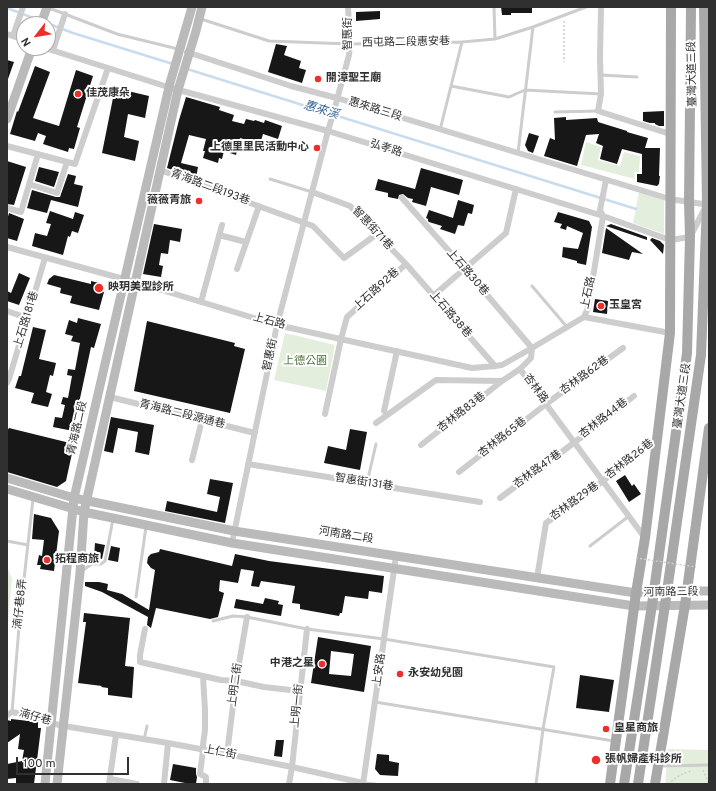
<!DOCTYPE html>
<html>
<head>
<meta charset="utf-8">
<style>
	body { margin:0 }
	#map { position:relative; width:716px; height:791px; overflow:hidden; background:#fff; font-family:Overpass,sans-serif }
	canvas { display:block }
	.frame { position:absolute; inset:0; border:8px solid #303030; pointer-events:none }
	.north { position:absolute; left:16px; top:16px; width:40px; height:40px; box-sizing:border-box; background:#fff; border:1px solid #acacac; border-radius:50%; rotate:239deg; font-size:11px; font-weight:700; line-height:16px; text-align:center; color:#303030 }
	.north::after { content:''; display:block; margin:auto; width:14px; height:18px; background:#ef2e2a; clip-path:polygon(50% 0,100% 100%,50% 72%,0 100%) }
	.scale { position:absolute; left:16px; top:757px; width:113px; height:18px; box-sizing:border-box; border:2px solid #303030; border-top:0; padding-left:5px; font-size:12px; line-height:14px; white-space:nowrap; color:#303030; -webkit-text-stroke:3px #fff; paint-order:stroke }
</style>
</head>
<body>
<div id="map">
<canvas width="716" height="791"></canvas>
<div class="frame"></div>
<div class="north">N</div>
<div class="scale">100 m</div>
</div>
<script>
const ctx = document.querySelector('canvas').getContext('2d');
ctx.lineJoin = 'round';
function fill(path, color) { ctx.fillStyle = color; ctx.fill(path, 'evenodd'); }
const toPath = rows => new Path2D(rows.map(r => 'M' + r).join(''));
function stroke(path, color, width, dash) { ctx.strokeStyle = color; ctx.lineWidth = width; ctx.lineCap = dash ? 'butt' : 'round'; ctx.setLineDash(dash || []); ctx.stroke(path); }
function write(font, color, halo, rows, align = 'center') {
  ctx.font = font + ' Overpass,"Noto Sans TC",sans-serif'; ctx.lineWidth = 4; ctx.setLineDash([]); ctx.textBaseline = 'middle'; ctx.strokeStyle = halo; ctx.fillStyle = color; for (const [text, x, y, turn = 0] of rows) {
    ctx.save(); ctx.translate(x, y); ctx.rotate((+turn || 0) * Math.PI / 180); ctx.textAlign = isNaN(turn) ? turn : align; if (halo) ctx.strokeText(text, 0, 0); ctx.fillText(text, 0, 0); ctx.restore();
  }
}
fill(toPath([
	[586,142,601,147,598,160,620,166,624,152,640,156,639,172,634,172,635,179,581,165],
	[639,192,664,200,664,234,633,223],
	[285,333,335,345,326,391,274,380],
	[7,566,12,579,7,630],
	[668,749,709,750,709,784,665,784]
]), '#e4eedd');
stroke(toPath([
	[7,8,73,33,173,64],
	[187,69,636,209]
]), '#c9dcee', 2.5);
fill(toPath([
	[501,7,532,7,532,13,511,13,511,15,502,15],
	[380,11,380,19,356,21,356,12],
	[276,44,287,46,284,55,301,61,299,68,306,70,302,83,268,72],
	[7,60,14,62,8,79,7,79],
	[35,66,50,72,33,118,59,126,76,70,93,76,77,127,80,128,74,149,69,148,68,152,43,144,46,136,38,133,35,141,10,134,17,111,18,112],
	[115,88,149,96,145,118,128,114,124,137,139,141,135,161,102,153],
	[186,97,220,107,219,110,234,115,232,121,244,124,246,119,254,121,255,120,264,123,265,120,282,126,278,139,263,134,260,144,240,138,236,155,224,151,222,159,219,158,218,163,203,158,205,151,203,151,206,139,189,135,181,163,198,167,196,178,167,168,179,120],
	[664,111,664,126,659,126,655,124,655,123,650,123,643,121,643,112],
	[566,117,566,120,597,118,598,122,627,131,627,132,648,138,645,148,660,148,659,176,660,176,659,184,657,186,637,182,637,174,642,174,642,154,622,149,617,164,600,159,603,146,596,143,599,134,586,135,577,166,544,156,550,138,555,140,554,118],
	[529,133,539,136,533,153,528,151,525,145],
	[7,161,26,167,14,205,7,204],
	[39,167,59,172,54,187,35,181],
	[421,168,463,180,459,195,431,187,426,206,412,202,413,199,408,198,403,194,399,195,398,199,388,197,388,193,375,190,378,179,415,189],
	[68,174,76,176,74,184,83,186,78,207,51,200,47,213,27,208,32,190,56,197,60,197,61,194],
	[458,200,474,205,472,214,468,213,464,226,458,225,455,234,440,229,442,226,429,222,428,221,428,219,426,218,429,210,453,218],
	[50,211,73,219,75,212,84,215,78,233,72,231,70,237,68,236,63,255,32,246,35,233,47,236,51,224,46,223],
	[558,212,589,221,592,227,586,265,577,263,577,261,562,257,563,247,578,249,583,233,567,226,566,230,560,228,562,224,554,222],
	[9,213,24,219,17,241,7,238,7,220],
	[154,224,182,229,180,242,170,240,168,254,161,253,159,265,163,266,161,277,143,274],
	[611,224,647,237,647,240,606,226],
	[606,228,643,254,632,252,629,260,602,253],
	[652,238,660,241,664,245,663,254,650,240],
	[19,273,30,278,19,305,7,301,7,291,11,293],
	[54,275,91,284,91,281,103,284,101,291,104,292,99,310,70,303,72,296,60,293,61,288,47,284,49,279],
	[595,299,608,301,607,314,593,312],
	[78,318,101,324,94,348,91,347,73,431,53,427,55,417,62,418,65,405,61,404,63,397,68,398,72,376,67,375,68,369,75,370,80,343,71,341,73,336,65,334,69,320,77,323],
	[147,321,235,343,234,346,245,349,230,413,134,391],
	[33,327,46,330,39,359,56,363,53,376,50,375,46,392,52,394,48,407,31,403,34,393,15,388,19,376,21,376],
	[111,417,154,425,149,455,135,452,138,432,118,428,113,453,104,451],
	[9,428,74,444,66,481,57,487,7,472,7,431],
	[350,429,367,432,360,470,324,463,328,446,346,450],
	[625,475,632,486,634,484,641,494,629,502,616,481],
	[210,479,233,483,225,523,165,511,167,501,217,512,220,497,207,494],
	[34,514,51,518,59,531,54,571,40,569,41,565,37,565,39,555,42,556,44,540,32,539],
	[95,543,105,545,102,559,94,557],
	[111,546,120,548,118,562,108,560],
	[160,549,232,566,235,554,269,561,384,576,382,593,369,591,368,599,345,596,342,613,340,613,339,616,300,609,300,604,292,603,295,586,261,581,259,587,251,586,254,571,241,569,238,583,220,580,219,591,224,593,218,617,210,619,156,608,151,628,147,625,148,617,102,592,85,586,85,582,99,582,108,584,107,590,122,594,149,610,155,570,151,568,147,563,148,557,151,554,159,552],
	[265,598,279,601,278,604,283,605,281,616,234,608,236,599,263,604],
	[84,613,130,618,125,666,134,667,132,698,108,695,108,688,101,687,102,686,78,683,86,622,83,622],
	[318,637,371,646,364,692,311,683],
	[331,651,354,654,351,676,329,674],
	[580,675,614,680,609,712,576,708],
	[11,719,38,722,38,728,41,728,34,784,16,784,16,778,7,779,7,764,22,761,24,750,18,749,20,734,7,743,7,720,11,721],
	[276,740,284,740,282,757,274,756],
	[377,754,389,755,389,761,399,763,398,776,380,775,375,769],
	[173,764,196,768,196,774,197,777,196,784,190,784,170,780]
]), '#171717');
stroke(toPath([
	[564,21,564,62],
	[703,770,709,784],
	[668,784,680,775,691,771]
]), '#cdcdcd', 1.5, [2, 2]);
stroke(toPath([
	[494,7,495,39],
	[49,8,117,34,178,49],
	[201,19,269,41,350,44,462,42,495,39,533,27,586,7],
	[601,75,637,77],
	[451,86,509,97,525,90,601,94],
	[555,112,598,111],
	[440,130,462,42],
	[518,153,533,27],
	[270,179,312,192],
	[532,286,567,327],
	[367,483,376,444],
	[7,541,28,545],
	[590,546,629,516],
	[83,570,92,564,101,564,105,561,113,519],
	[136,597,146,527],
	[213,621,233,616,247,617,307,629,384,639,554,667,543,729,536,784],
	[375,702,614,741],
	[12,712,20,615,33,499],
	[144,740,147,726],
	[661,766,709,765],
	[363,783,375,784]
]), '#cdcdcd', 3);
stroke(toPath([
	[601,7,600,57,601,94,598,111,670,134],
	[7,34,24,40],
	[13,36,23,7],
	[45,48,168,87,328,131,603,216,670,240,690,237,705,208],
	[53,50,65,14],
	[187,52,291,86,337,98,670,199,709,205],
	[7,146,75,164,108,68],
	[160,170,313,226,344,258,377,234],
	[29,184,57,193,67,162],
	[312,192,350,206,406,264,495,366],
	[402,198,465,269,532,348,531,358,520,369,502,381,421,445],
	[7,208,21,212,38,154],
	[219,235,246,242],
	[7,247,142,284,277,325,472,368,495,366,502,365,532,348,584,317,588,308,603,216,600,210,606,180],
	[237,269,259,206],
	[433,296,506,233,516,189],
	[201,302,222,225],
	[7,311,27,318],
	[584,317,670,333],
	[520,369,645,538],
	[7,383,9,379,45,258],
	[110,397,255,433],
	[384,411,397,351],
	[325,414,341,339,347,317,406,264],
	[376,423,436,380,502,381],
	[192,460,202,420],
	[248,464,480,502],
	[459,472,546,404,623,348],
	[500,498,575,442,634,396],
	[232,543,277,325,328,131,335,107,349,55,350,44,348,7],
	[537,578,546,523,603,481,657,438],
	[145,629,140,655,140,662,221,680,236,681,264,687,299,691],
	[203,676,205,710,205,730,203,745,203,750,200,774,206,777,206,784],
	[7,715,12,712,40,718,51,723,64,726,168,743,227,754,292,767,363,783],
	[227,754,236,681,247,617],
	[110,779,137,784],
	[109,784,116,735],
	[164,784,168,743],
	[289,784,292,767,307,629],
	[363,784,396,556]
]), '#cdcdcd', 6);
stroke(toPath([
	[41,24,47,7],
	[7,119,32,48],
	[7,478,74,498,234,531,636,593,667,591,709,591],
	[7,489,84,512,232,543,634,606,709,605],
	[45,784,74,498,170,83,192,7],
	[57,784,80,573,84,512,178,90,196,31,202,7]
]), '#bababa', 9);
stroke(toPath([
	[610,784,636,593,645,538,670,333,671,7],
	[624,784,652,605,687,353,690,237,689,202,691,7],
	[638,784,665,605,701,355,707,205,704,7],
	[655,784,685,605,709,428]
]), '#a8a8a8', 10);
stroke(toPath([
	[636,558,696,567]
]), '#cdcdcd', 1.5, [2, 2]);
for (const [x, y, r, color] of [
	[318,79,4,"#ef2e2a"],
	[78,94,4,"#ef2e2a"],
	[317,148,4,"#ef2e2a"],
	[199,201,4,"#ef2e2a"],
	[99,288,5,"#ef2e2a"],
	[601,306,4,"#ef2e2a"],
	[47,560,4,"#ef2e2a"],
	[322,664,4,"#ef2e2a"],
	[400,674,4,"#ef2e2a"],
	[606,729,4,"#ef2e2a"],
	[596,760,5,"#ef2e2a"]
]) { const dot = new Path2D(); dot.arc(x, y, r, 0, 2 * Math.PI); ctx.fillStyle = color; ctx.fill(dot); stroke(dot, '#fff', 1.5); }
write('11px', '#303030', '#fff', [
	["智惠街",349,34,-90],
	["西屯路二段惠安巷",406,43,-1],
	["臺灣大道三段",693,74,-91],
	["惠來路三段",375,110,17],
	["弘孝路",386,149,17],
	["青海路二段193巷",210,188,20],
	["智惠街71巷",372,229,47],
	["上石路30巷",467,273,49],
	["上石路92巷",377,290,-42],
	["上石路",589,293,-78],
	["上石路38巷",450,315,49],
	["上石路181巷",27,320,-73],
	["上石路",269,322,15],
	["智惠街",271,355,-78],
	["杏林路62巷",585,376,-36],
	["杏林路",535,389,54],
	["臺灣大道三段",683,396,-82],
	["杏林路83巷",462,413,-38],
	["青海路二段源通巷",182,415,14],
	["杏林路44巷",604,419,-38],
	["青海路二段",78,428,-77],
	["杏林路65巷",503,438,-38],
	["杏林路26巷",630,460,-38],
	["杏林路47巷",538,470,-36],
	["智惠街131巷",364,483,9],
	["杏林路29巷",575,502,-36],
	["河南路二段",346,536,9],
	["河南路三段",671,593,-1],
	["湳仔巷8弄",21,604,-84],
	["上安路",380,670,-82],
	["上明二街",236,685,-82],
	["上明一街",298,706,-84],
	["湳仔巷",35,718,16],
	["上仁街",220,753,11]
]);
write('bold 11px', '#303030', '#fff', [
	["開漳聖王廟",326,79],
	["佳茂康朵",86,94],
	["上德里里民活動中心",309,148,"right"],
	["薇薇青旅",191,201,"right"],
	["映玥美型診所",108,288],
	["玉皇宮",609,306],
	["拓程商旅",55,560],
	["中港之星",314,664,"right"],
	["永安幼兒園",408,674],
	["皇星商旅",614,729],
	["張帆婦產科診所",605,760]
], 'left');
write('11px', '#4e6f3a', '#fff', [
	["上德公園",305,362]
]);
write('italic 12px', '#396997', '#fff', [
	["惠來溪",321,111,17]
]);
</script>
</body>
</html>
